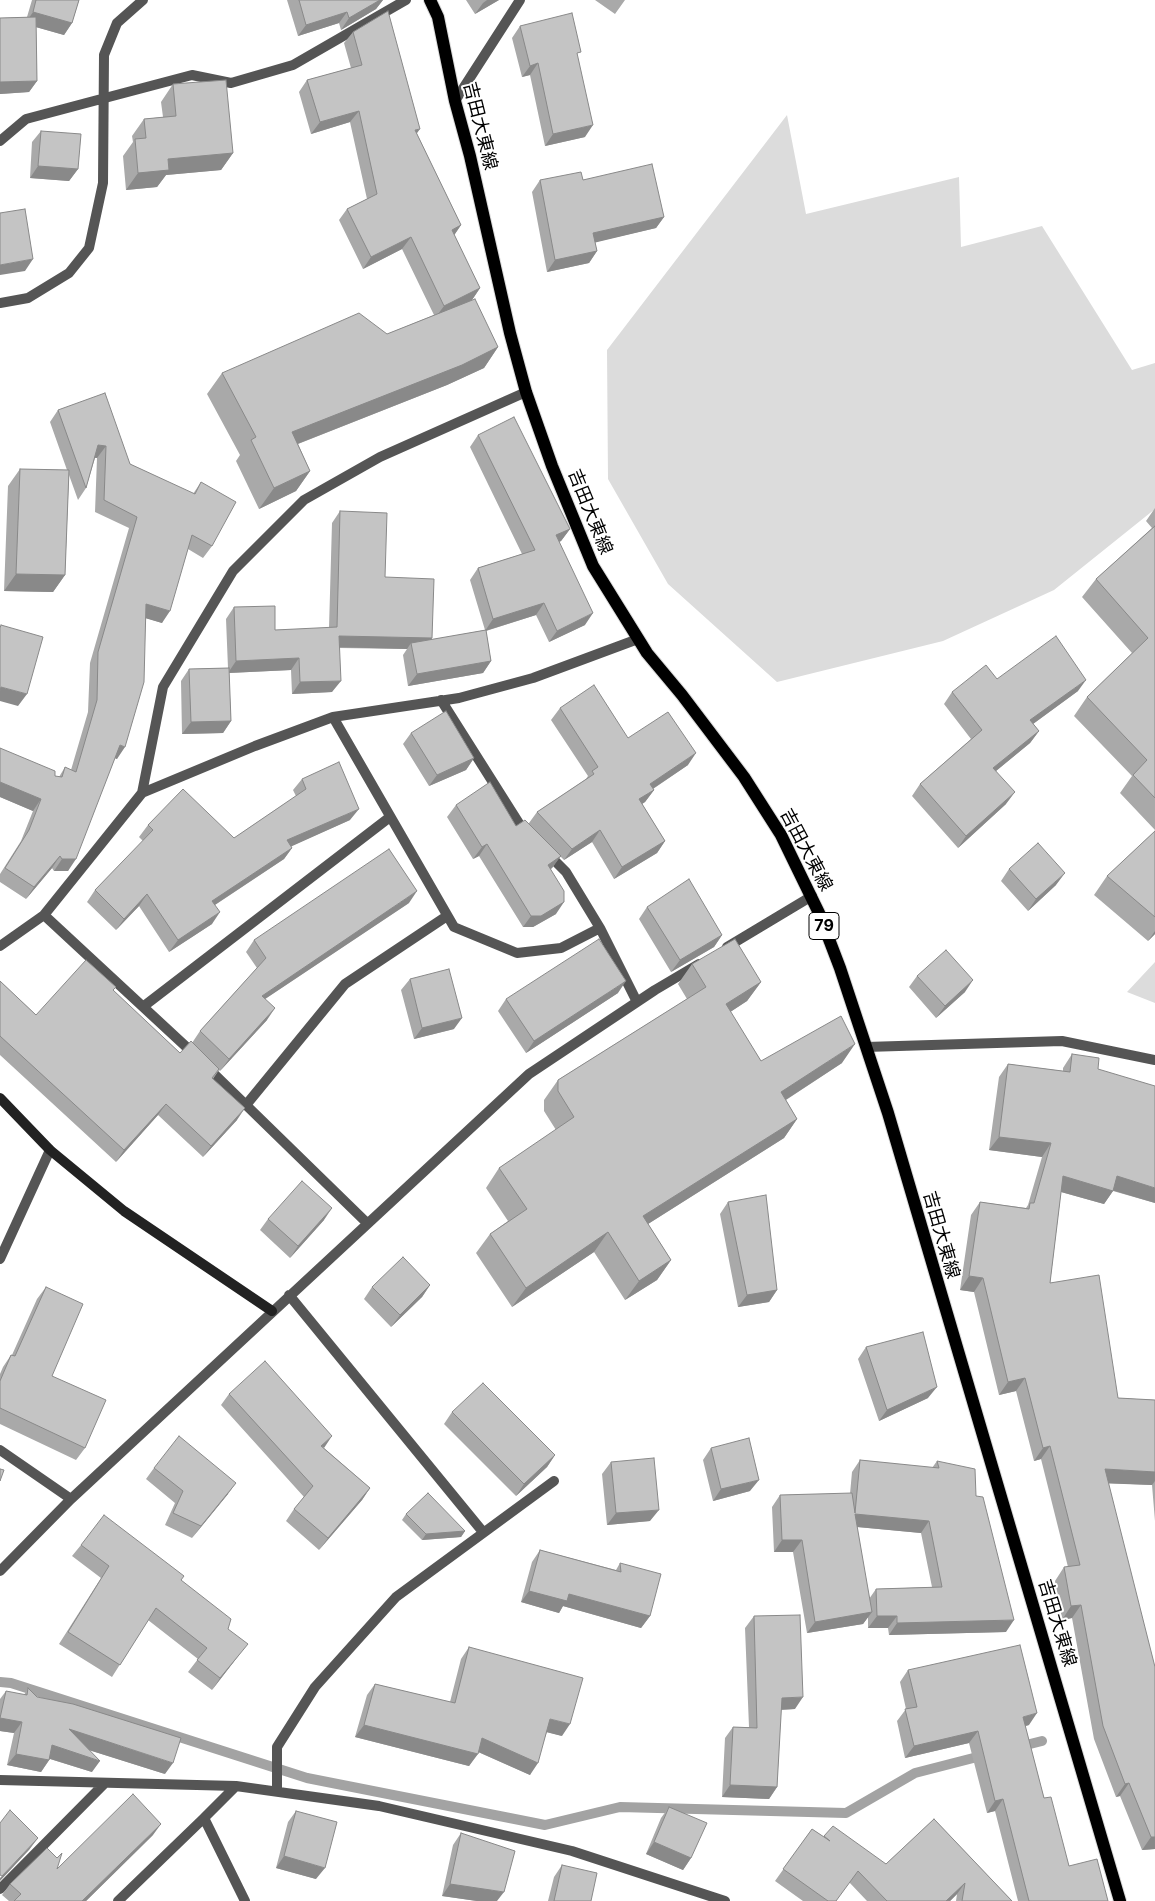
<!DOCTYPE html>
<html>
<head>
<meta charset="utf-8">
<style>
	body { margin:0 }
	canvas { display:block; background:#fff }
</style>
</head>
<body>
<canvas width="1155" height="1901"></canvas>
<script>
const ctx = document.querySelector('canvas').getContext('2d');
ctx.lineJoin = 'round';
function fill(path, color) { ctx.fillStyle = color; ctx.fill(path, 'evenodd'); }
const toPath = rows => new Path2D(rows.map(r => 'M' + r).join(''));
function stroke(path, color, width, dash) { ctx.strokeStyle = color; ctx.lineWidth = width; ctx.lineCap = dash ? 'butt' : 'round'; ctx.setLineDash(dash || []); ctx.stroke(path); }
function write(font, color, halo, rows, align = 'center') {
  ctx.font = font + ' Inter,"Noto Sans JP",sans-serif'; ctx.lineWidth = 4; ctx.setLineDash([]); ctx.textBaseline = 'middle'; ctx.strokeStyle = halo; ctx.fillStyle = color; for (const [text, x, y, turn = 0] of rows) {
    ctx.save(); ctx.translate(x, y); ctx.rotate((+turn || 0) * Math.PI / 180); ctx.textAlign = isNaN(turn) ? turn : align; if (halo) ctx.strokeText(text, 0, 0); ctx.fillText(text, 0, 0); ctx.restore();
  }
}
fill(toPath([
	[787,115,806,214,959,177,961,247,1042,226,1132,370,1155,363,1155,509,1054,590,943,641,777,682,668,584,608,479,607,350],
	[1155,962,1155,1003,1127,992]
]), '#dcdcdc');
stroke(toPath([
	[0,1682,11,1683,307,1778,545,1825,620,1807,846,1813,915,1773,985,1755],
	[1018,1747,1042,1741]
]), '#a3a3a3', 10);
const primary = toPath([
	[430,0,438,17,455,101,470,156,510,333,526,392,552,466,593,566,647,653,682,695,744,777,781,835,819,913,840,968,888,1113,1120,1901]
]);
stroke(primary, '#dbdbdb', 14);
stroke(toPath([
	[105,98,192,75,231,83,293,65,406,0]
]), '#555', 10);
stroke(toPath([
	[455,101,520,0],
	[0,141,26,119,105,98],
	[0,303,28,298,69,273,89,248,103,183,104,55,117,23,143,0],
	[441,700,520,825,527,833],
	[333,717,454,927,517,953,561,948,600,928,637,1002],
	[142,793,255,746,333,717,459,698,533,678,638,639],
	[548,854,566,872,600,928],
	[44,915,195,1055],
	[0,946,44,915,142,793,163,687,233,571,304,500,380,457,526,392],
	[727,947,812,896],
	[144,1006,390,817],
	[866,1047,1062,1041,1155,1060],
	[207,1067,367,1223],
	[246,1105,345,984,447,916],
	[0,1259,50,1150],
	[289,1295,483,1532],
	[0,1450,71,1499],
	[0,1571,71,1499,529,1074,655,990,699,964],
	[0,1780,236,1786,379,1806,572,1851,725,1901],
	[236,1786,204,1818,245,1901],
	[277,1791,277,1747,315,1687,396,1597,554,1481],
	[0,1889,104,1784],
	[118,1901,204,1818]
]), '#555', 10);
stroke(toPath([
	[0,1098,50,1150,124,1211,272,1311]
]), '#222', 10);
stroke(primary, '#000', 12);
fill(toPath([
	[32,0,79,0,72,23,64,35,36,27,37,81,29,92,0,94,0,18,27,17],
	[287,0,383,0,376,9,341,30,339,23,298,36],
	[466,0,499,0,475,14],
	[595,0,625,0,615,14],
	[520,26,585,137,545,146,530,75,522,77,512,38],
	[353,32,417,134,461,225,454,235,480,288,472,300,498,347,484,368,447,385,298,444,310,471,296,491,259,509,236,461,240,455,207,394,222,373,387,334,434,315,402,249,363,269,339,220,347,209,367,199,350,122,311,134,299,92,307,80,351,68,344,43],
	[173,84,233,153,221,170,166,175,157,187,126,190,123,156,133,142,132,136,144,119,163,117,161,102],
	[41,131,78,169,69,181,30,178,32,142],
	[540,180,583,180,664,217,656,228,595,242,597,251,589,263,547,272,532,192],
	[58,410,130,464,193,494,201,482,212,546,203,558,188,549,162,623,146,618,117,759,115,758,68,871,54,871,52,868,26,899,0,882,0,874,21,841,33,811,0,797,0,748,55,776,59,777,65,767,71,770,88,712,90,663,129,528,95,512,97,458,95,458,86,488,78,500,69,475,65,575,53,592,4,591,8,486,20,469,67,470,50,422],
	[478,435,570,529,561,541,559,542,585,625,549,642,536,615,486,631,491,661,483,673,408,686,403,655,407,649,339,648,332,692,292,694,291,670,229,673,231,721,223,733,182,734,181,681,189,669,228,668,226,619,234,607,275,630,329,628,332,523,340,511,385,577,432,638,431,640,485,630,470,580,478,568,522,554,470,447],
	[1155,508,1155,830,1120,793,1132,776,1074,716,1087,697,1132,653,1082,597,1096,579,1152,528,1146,521],
	[997,679,1078,691,1033,724,1039,731,1030,743,996,771,1006,804,958,848,912,796,920,784,971,739,944,704,952,692],
	[560,708,688,765,653,789,654,790,645,802,642,804,665,841,657,853,614,879,592,842,564,860,560,856,552,868,551,869,556,914,533,927,523,927,479,856,473,859,447,817,456,805,516,826,529,823,537,812,586,779,588,776,551,720],
	[411,733,474,758,466,770,429,786,403,744],
	[302,779,350,820,291,846,292,848,284,859,215,905,212,924,169,952,139,906,116,930,87,902,95,890,143,841,139,837,148,825,234,838,296,796,293,790],
	[1155,831,1155,934,1148,941,1094,895,1107,876],
	[1009,869,1056,885,1028,911,1001,881],
	[409,903,265,999,267,1020,220,1071,219,1070,213,1079,237,1120,203,1157,158,1115,116,1162,0,1055,0,981,36,1015,113,991,180,1053,192,1043,200,1031,257,968,246,952,254,940],
	[647,907,722,935,714,947,671,972,639,919],
	[692,964,761,982,747,1001,730,1012,761,1061,842,1063,786,1100,797,1119,784,1138,648,1224,671,1260,657,1280,625,1300,594,1252,512,1307,476,1253,490,1234,508,1221,486,1188,499,1168,556,1130,544,1111,544,1100,558,1080,687,999,678,984],
	[917,976,965,992,936,1018,909,987],
	[410,979,454,1029,414,1039,401,990],
	[618,993,526,1053,498,1011,506,999],
	[1072,1054,1098,1069,1155,1203,1113,1191,1104,1204,1061,1192,1050,1283,1118,1398,1155,1400,1155,1521,1152,1485,1108,1483,1155,1849,1142,1850,1120,1796,1116,1797,1094,1739,1072,1618,1062,1620,1055,1581,1064,1567,1068,1567,1041,1459,1034,1461,1016,1391,999,1395,974,1292,960,1290,971,1215,980,1202,1026,1208,1028,1205,1042,1157,989,1150,999,1077,1008,1064,1063,1071,1063,1068],
	[728,1202,777,1290,769,1302,738,1307,720,1214],
	[268,1219,324,1220,290,1258,260,1230],
	[430,1285,422,1297,391,1327,364,1299,372,1287],
	[46,1287,52,1376,85,1448,76,1460,0,1424,0,1374,3,1367,11,1355,12,1355,37,1299],
	[866,1347,928,1398,879,1421,858,1359],
	[229,1394,324,1448,370,1488,362,1500,319,1550,286,1521,294,1509,304,1497,221,1405],
	[452,1412,555,1455,547,1467,516,1496,444,1424],
	[711,1448,750,1491,713,1501,703,1460],
	[860,1460,932,1468,937,1461,976,1496,1006,1632,889,1635,888,1628,868,1628,868,1617,863,1624,807,1633,793,1552,774,1552,772,1507,780,1495,850,1494,852,1472],
	[857,1527,921,1533,932,1587,876,1589,869,1599],
	[611,1462,650,1521,607,1525,602,1474],
	[154,1468,228,1494,192,1538,165,1525,175,1503,146,1479],
	[406,1514,465,1531,461,1537,422,1540,402,1520],
	[81,1545,181,1581,228,1629,239,1655,212,1690,188,1672,198,1659,148,1620,112,1677,59,1644,101,1578,72,1556],
	[540,1550,616,1570,620,1563,650,1616,641,1628,563,1606,559,1613,521,1602,532,1562],
	[754,1616,795,1709,781,1710,777,1787,769,1799,722,1797,725,1738,733,1727,749,1727,745,1628],
	[469,1647,562,1736,547,1732,530,1775,478,1752,469,1766,355,1737,367,1695,375,1684,450,1702,461,1659],
	[908,1670,1029,1725,1025,1726,1044,1798,1069,1866,1108,1901,1018,1901,995,1811,987,1813,969,1743,905,1758,897,1721,906,1709,900,1682],
	[28,1688,37,1697,165,1774,89,1750,92,1772,50,1759,41,1772,7,1765,14,1733,0,1731,0,1699,6,1691,24,1695],
	[669,1807,691,1858,683,1870,646,1854,661,1818],
	[296,1811,316,1879,276,1868,288,1822],
	[934,1819,1012,1901,956,1901,957,1894,950,1901,867,1901,849,1882,836,1901,803,1901,775,1881,812,1829,824,1837,824,1836,886,1864],
	[461,1833,497,1901,477,1901,442,1896,453,1845],
	[153,1835,86,1901,9,1901,2,1895,10,1884,57,1869],
	[562,1865,591,1901,548,1901,554,1877]
]), '#a9a9a9');
fill(toPath([
	[380,0,383,0,376,9,341,30,349,18],
	[487,0,499,0,475,14,483,3],
	[33,12,72,23,64,35,25,24],
	[347,12,339,23,298,36,306,25],
	[538,63,530,75,522,77,530,66],
	[37,81,29,92,0,94,0,82],
	[359,111,350,122,311,134,320,122],
	[593,125,585,137,545,146,553,134],
	[420,129,412,140,415,130],
	[233,153,221,170,166,175,157,187,126,190,138,173,168,159],
	[38,166,78,169,69,181,30,178],
	[664,217,656,228,585,245,593,233],
	[461,225,453,237,452,230],
	[411,237,402,249,363,269,371,257],
	[597,251,589,263,547,272,555,260],
	[33,259,25,271,0,275,0,265],
	[480,288,472,300,435,318,444,306],
	[498,347,484,368,447,385,277,452,292,432],
	[98,445,106,446,97,458,90,457],
	[310,471,296,491,259,509,274,488],
	[570,529,561,541,548,547,556,535],
	[16,574,65,575,53,592,4,591],
	[544,603,536,615,485,631,493,619],
	[146,604,170,611,162,623,138,616],
	[593,613,585,625,549,642,557,631],
	[339,636,432,638,424,650,411,643,407,649,331,647],
	[299,658,291,670,228,673,236,661],
	[491,661,483,673,408,686,417,674],
	[1086,680,1078,691,1022,732,1030,720],
	[341,681,332,692,292,694,300,682],
	[1,687,27,694,18,706,0,701,0,688],
	[231,721,223,733,182,734,191,722],
	[1039,731,1030,743,985,780,993,768],
	[120,745,125,747,117,759,112,757],
	[696,753,688,765,642,796,650,784],
	[474,758,466,770,429,786,437,775],
	[0,782,41,799,33,811,0,797],
	[654,790,645,802,631,811,639,799],
	[1015,792,1006,804,958,848,966,836],
	[359,809,350,820,279,852,287,840],
	[600,830,592,842,564,860,572,849],
	[665,841,657,853,614,879,622,867],
	[487,844,479,856,473,859,482,847],
	[292,848,284,859,204,912,212,901],
	[60,856,52,868,26,899,34,887],
	[561,856,552,868,540,876,548,865],
	[62,859,76,859,68,871,54,871],
	[1065,873,1056,885,1028,911,1036,899],
	[417,891,409,903,253,1007,262,996],
	[147,894,139,906,116,930,124,919],
	[564,902,556,914,533,927,523,927,531,916],
	[220,912,212,924,169,952,178,940],
	[1155,931,1155,934,1148,941],
	[722,935,714,947,671,972,680,960],
	[973,980,965,992,936,1018,945,1006],
	[626,981,618,993,526,1053,534,1041],
	[761,982,747,1001,712,1024,726,1004],
	[275,1008,267,1020,220,1071,229,1059],
	[462,1018,454,1029,414,1039,422,1028],
	[855,1044,842,1063,767,1112,781,1092],
	[166,1104,158,1115,116,1162,124,1150],
	[245,1108,237,1120,203,1157,211,1146],
	[797,1119,784,1138,629,1236,643,1216],
	[999,1137,1051,1143,1042,1157,989,1150],
	[1063,1176,1113,1191,1104,1204,1054,1190],
	[1117,1176,1155,1188,1155,1203,1108,1189],
	[332,1208,324,1220,290,1258,298,1246],
	[608,1232,594,1252,512,1307,526,1288],
	[671,1260,657,1280,625,1300,639,1281],
	[969,1276,983,1278,974,1292,960,1290],
	[430,1285,422,1297,391,1327,400,1315],
	[777,1290,769,1302,738,1307,747,1295],
	[1025,1378,1016,1391,999,1395,1008,1382],
	[937,1387,928,1398,879,1421,887,1410],
	[332,1436,324,1448,321,1446],
	[1050,1446,1041,1459,1034,1461,1043,1448],
	[555,1455,547,1467,516,1496,524,1484],
	[1105,1469,1155,1472,1155,1481,1152,1485,1096,1483],
	[759,1480,750,1491,713,1501,721,1489],
	[236,1483,228,1494,192,1538,201,1526],
	[370,1488,362,1500,319,1550,328,1538],
	[659,1510,650,1521,607,1525,616,1513],
	[855,1514,929,1521,921,1533,847,1526],
	[465,1531,461,1537,422,1540,426,1534],
	[782,1540,802,1540,793,1552,774,1552],
	[529,1591,569,1594,650,1616,641,1628,563,1606,559,1613,521,1602],
	[1081,1605,1072,1618,1062,1620,1071,1606],
	[872,1612,863,1624,807,1633,815,1622],
	[877,1616,897,1616,888,1628,868,1628],
	[1014,1620,1006,1632,889,1635,897,1623],
	[248,1644,239,1655,212,1690,220,1678],
	[803,1697,795,1709,774,1710,782,1698],
	[1037,1713,1029,1725,1015,1729,1023,1717],
	[0,1718,22,1722,14,1733,0,1731],
	[550,1719,570,1724,562,1736,542,1731],
	[364,1725,478,1754,469,1766,355,1737],
	[69,1729,173,1763,165,1774,60,1741],
	[978,1731,969,1743,905,1758,914,1746],
	[482,1738,538,1763,530,1775,474,1750],
	[52,1745,100,1761,92,1772,44,1757],
	[16,1754,49,1760,41,1772,7,1765],
	[1129,1783,1120,1796,1116,1797,1125,1784],
	[730,1785,777,1787,769,1799,722,1797],
	[1003,1799,995,1811,987,1813,995,1801],
	[161,1824,153,1835,86,1901,82,1901],
	[1151,1837,1155,1837,1155,1849,1142,1850],
	[38,1838,29,1850,0,1881,0,1878,2,1876],
	[654,1842,691,1858,683,1870,646,1854],
	[284,1856,325,1868,316,1879,276,1868],
	[965,1883,957,1894,950,1901,946,1901],
	[450,1884,504,1892,497,1901,477,1901,442,1896]
]), '#898989');
const building = toPath([
	[36,0,79,0,72,23,33,12,36,0],
	[299,0,380,0,349,18,347,12,306,25,299,0],
	[388,11,420,129,415,130,461,225,452,230,480,288,444,306,411,237,371,257,347,209,377,194,359,111,320,122,307,80,362,65,353,32,388,11],
	[572,13,581,52,577,53,593,125,553,134,538,63,530,66,520,26,572,13],
	[36,17,37,81,0,82,0,18,36,17],
	[226,80,233,153,168,159,169,170,138,173,135,139,146,138,144,119,176,116,173,84,226,80],
	[41,131,81,134,78,169,38,166,41,131],
	[652,164,664,217,593,233,597,251,555,260,540,180,581,172,583,180,652,164],
	[25,209,33,259,0,265,0,213,25,209],
	[475,299,498,347,462,365,292,432,310,471,274,488,251,440,256,437,222,373,359,313,387,334,475,299],
	[105,393,130,464,195,494,201,482,236,502,212,546,192,535,170,611,146,604,144,682,125,747,120,745,76,859,62,859,60,856,34,887,5,868,29,830,41,799,0,782,0,748,55,771,55,776,62,777,65,767,76,772,97,700,98,652,137,517,104,500,106,446,98,445,86,488,58,410,105,393],
	[514,417,570,529,556,535,593,613,557,631,544,603,493,619,478,568,535,550,478,435,514,417],
	[20,469,69,470,65,575,16,574,20,469],
	[340,511,387,513,385,577,434,579,432,638,339,636,341,681,300,682,299,658,236,661,234,607,275,606,275,630,337,627,340,511],
	[1155,526,1155,798,1133,775,1147,760,1087,697,1148,638,1096,579,1155,526],
	[1,625,43,637,27,694,1,687,0,691,0,628,1,625],
	[486,630,491,661,417,674,411,643,486,630],
	[1056,636,1086,680,1030,720,1039,731,993,768,1015,792,966,836,920,784,982,730,952,692,986,665,997,679,1056,636],
	[229,668,231,721,191,722,189,669,229,668],
	[594,685,628,738,668,712,696,753,650,784,654,790,639,799,665,841,622,867,600,830,572,849,537,812,594,774,592,771,598,767,560,708,594,685],
	[446,711,474,758,437,775,411,733,446,711],
	[339,762,359,809,287,840,292,848,212,901,220,912,178,940,147,894,124,919,95,890,153,830,148,825,183,789,234,838,306,789,302,779,339,762],
	[490,782,516,826,525,820,561,856,548,865,564,891,564,902,541,916,531,916,487,844,482,847,456,805,490,782],
	[1155,831,1155,917,1107,876,1155,831],
	[1038,843,1065,873,1036,899,1009,869,1038,843],
	[389,849,417,891,262,996,275,1008,229,1059,200,1031,266,958,254,940,389,849],
	[689,879,722,935,680,960,647,907,689,879],
	[599,939,626,981,534,1041,506,999,599,939],
	[735,939,761,982,726,1004,761,1061,841,1016,855,1044,781,1092,797,1119,643,1216,671,1260,639,1281,608,1232,526,1288,490,1234,527,1209,499,1168,574,1117,558,1091,558,1080,706,987,692,964,735,939],
	[946,950,973,980,945,1006,917,976,946,950],
	[86,960,116,987,113,990,180,1053,191,1041,219,1069,212,1078,245,1108,211,1146,166,1104,124,1150,0,1036,0,981,36,1015,86,960],
	[449,969,462,1018,422,1028,410,979,449,969],
	[1072,1054,1099,1058,1098,1069,1155,1086,1155,1188,1117,1176,1113,1191,1063,1176,1050,1283,1099,1275,1118,1398,1155,1400,1155,1472,1105,1469,1155,1667,1155,1837,1151,1837,1129,1783,1125,1784,1103,1726,1081,1605,1071,1606,1064,1567,1080,1565,1050,1446,1043,1448,1025,1378,1008,1382,983,1278,969,1276,980,1202,1029,1209,1030,1203,1034,1203,1051,1143,999,1137,1008,1064,1070,1072,1072,1054],
	[302,1181,332,1208,298,1246,268,1219,302,1181],
	[766,1195,777,1290,747,1295,728,1202,766,1195],
	[403,1257,430,1285,400,1315,372,1287,403,1257],
	[46,1287,83,1304,52,1376,106,1400,85,1448,0,1408,0,1381,11,1355,15,1356,46,1287],
	[923,1332,937,1387,887,1410,866,1347,923,1332],
	[265,1361,332,1436,321,1446,370,1488,328,1538,294,1509,313,1486,229,1394,265,1361],
	[483,1383,555,1455,524,1484,452,1412,483,1383],
	[179,1436,236,1483,201,1526,173,1513,183,1491,154,1468,179,1436],
	[749,1438,759,1480,721,1489,711,1448,749,1438],
	[654,1458,659,1510,616,1513,611,1462,654,1458],
	[860,1460,939,1468,937,1461,975,1469,976,1496,983,1497,1014,1620,897,1623,897,1616,877,1616,876,1589,942,1587,929,1521,855,1514,872,1612,815,1622,802,1540,782,1540,780,1495,852,1493,855,1513,860,1460],
	[0,1469,4,1470,0,1481,0,1469],
	[428,1493,465,1531,426,1534,406,1514,428,1493],
	[104,1515,184,1576,181,1580,231,1619,228,1629,248,1644,220,1678,197,1660,207,1648,156,1608,120,1665,68,1632,109,1566,81,1545,104,1515],
	[540,1550,621,1572,620,1563,661,1574,650,1616,569,1594,567,1601,529,1591,540,1550],
	[800,1615,803,1697,782,1698,777,1787,730,1785,733,1727,757,1728,754,1616,800,1615],
	[1020,1645,1037,1713,1023,1717,1044,1798,1051,1797,1069,1866,1097,1859,1108,1901,1029,1901,1003,1799,995,1801,978,1731,914,1746,905,1709,917,1707,908,1670,1020,1645],
	[469,1647,583,1678,570,1724,550,1719,538,1763,482,1738,478,1754,364,1725,375,1684,455,1703,469,1647],
	[28,1688,37,1697,73,1704,181,1738,173,1763,69,1729,100,1761,52,1745,49,1760,16,1754,22,1722,0,1718,6,1691,27,1695,28,1688],
	[133,1794,161,1824,82,1901,14,1901,21,1894,10,1884,47,1848,57,1858,62,1853,57,1869,133,1794],
	[669,1807,707,1823,691,1858,654,1842,669,1807],
	[10,1810,38,1838,2,1876,0,1875,0,1823,10,1810],
	[296,1811,337,1822,325,1868,284,1856,296,1811],
	[934,1819,1012,1901,962,1901,965,1883,946,1901,887,1901,858,1871,836,1901,828,1901,783,1869,812,1829,830,1841,824,1836,833,1826,886,1864,934,1819],
	[461,1833,515,1851,504,1892,450,1884,461,1833],
	[562,1865,597,1873,591,1901,554,1901,562,1865]
]);
fill(building, '#c4c4c4');
stroke(building, '#898989', 1);
for (const [x, y, w] of [
	[824,926,30]
]) { const box = new Path2D(); box.roundRect(x - w / 2, y - 13.5, w, 27, 4); ctx.fillStyle = '#fff'; ctx.fill(box); stroke(box, '#000', 1); }
write('bold 16px', '#000', null, [
	["79",824,926]
]);
write('18px', '#000', '#fff', [
	["吉田大東線",480,126,76],
	["吉田大東線",590,512,68],
	["吉田大東線",806,850,62],
	["吉田大東線",941,1235,74],
	["吉田大東線",1057,1623,73]
]);
</script>
</body>
</html>
